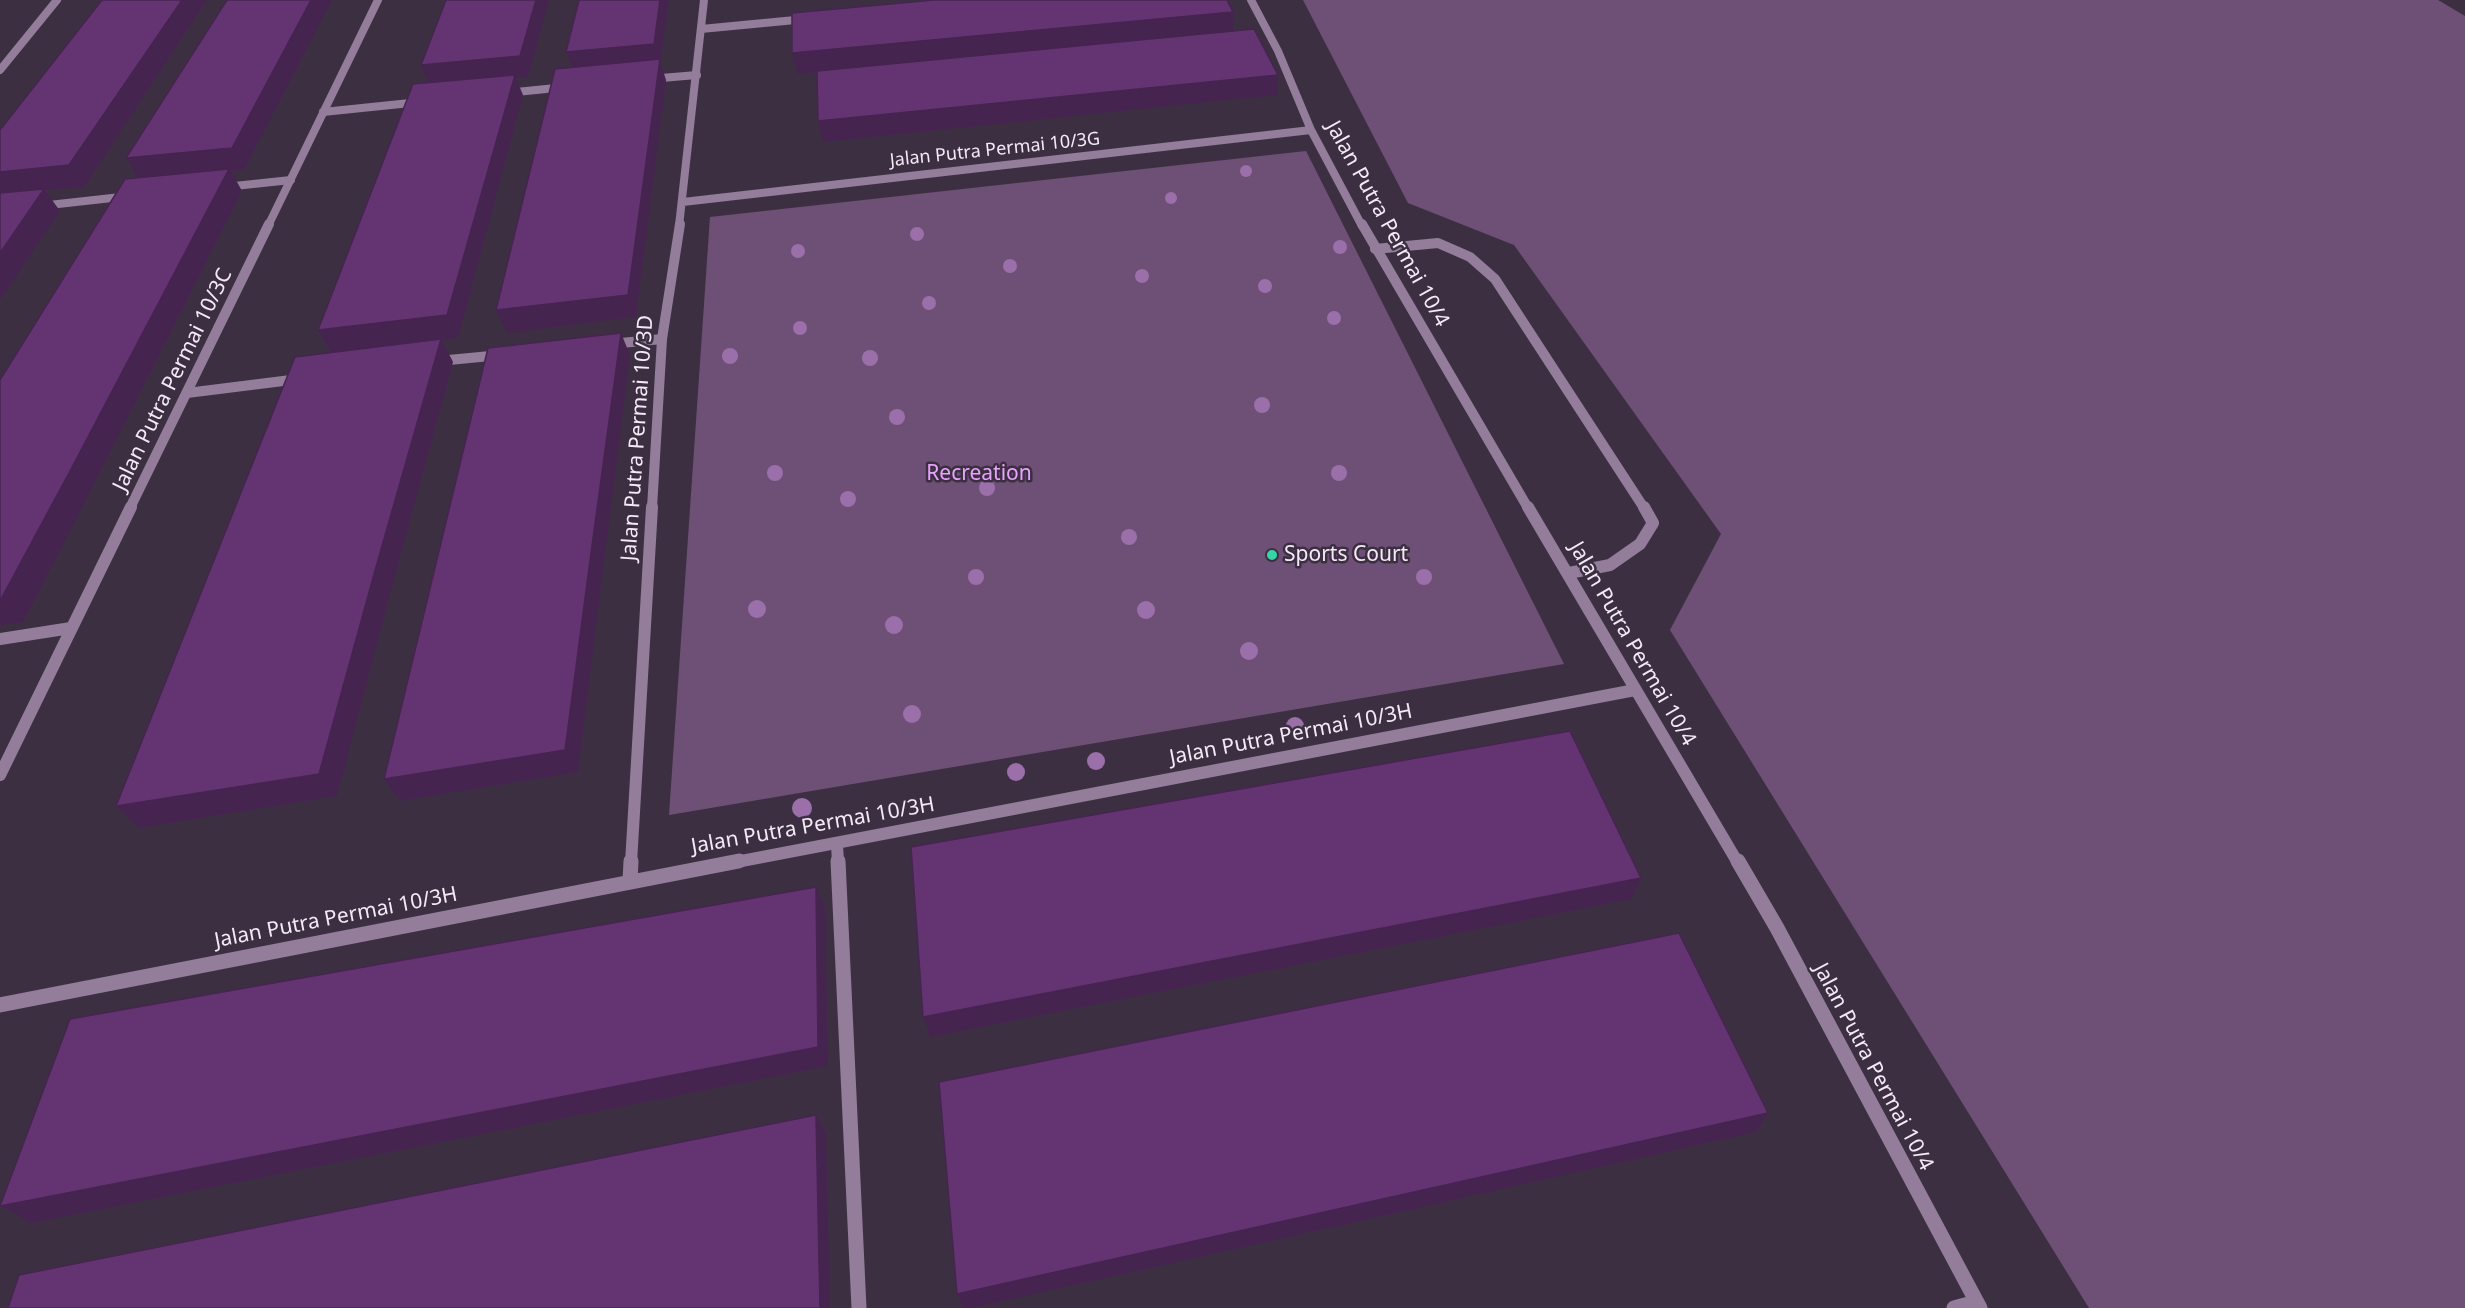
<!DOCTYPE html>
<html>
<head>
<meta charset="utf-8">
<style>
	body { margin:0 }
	canvas { display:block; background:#3d2f42 }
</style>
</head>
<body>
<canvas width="2465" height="1308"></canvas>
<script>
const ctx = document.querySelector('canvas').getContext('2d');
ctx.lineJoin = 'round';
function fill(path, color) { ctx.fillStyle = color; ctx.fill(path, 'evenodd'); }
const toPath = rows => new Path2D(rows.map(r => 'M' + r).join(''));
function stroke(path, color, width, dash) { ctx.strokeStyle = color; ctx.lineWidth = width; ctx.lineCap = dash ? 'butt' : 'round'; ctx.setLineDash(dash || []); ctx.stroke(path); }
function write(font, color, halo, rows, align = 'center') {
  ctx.font = font + ' "Noto Sans",sans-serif'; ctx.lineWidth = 5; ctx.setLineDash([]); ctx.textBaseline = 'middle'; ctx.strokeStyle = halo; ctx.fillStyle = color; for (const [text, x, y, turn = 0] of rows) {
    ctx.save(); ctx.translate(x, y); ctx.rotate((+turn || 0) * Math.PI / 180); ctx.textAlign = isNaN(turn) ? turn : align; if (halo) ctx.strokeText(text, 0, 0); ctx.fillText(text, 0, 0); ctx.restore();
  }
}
fill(toPath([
	[1303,0,2438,0,2465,16,2465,1308,2089,1308,1670,630,1721,534,1514,245,1408,203],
	[1306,151,1564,664,669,815,710,217]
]), '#6e5077');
stroke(toPath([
	[649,79,697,75],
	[506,93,566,87],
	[323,112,420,102],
	[225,187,291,180],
	[40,206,130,196]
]), '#937d9a', 8);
stroke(toPath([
	[1375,249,1438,243,1470,257,1495,279,1644,508],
	[611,344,662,339],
	[438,361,501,355],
	[187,393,299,379]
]), '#937d9a', 10);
stroke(toPath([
	[1569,573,1610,565,1640,544,1653,523,1644,507],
	[0,639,71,628],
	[837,844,838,863]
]), '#937d9a', 12);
stroke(toPath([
	[838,861,859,1308]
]), '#937d9a', 15);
stroke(toPath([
	[1251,0,1278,51,1311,130,1362,226],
	[701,29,806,19],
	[0,70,57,0],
	[683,202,1311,130],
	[268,226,378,0],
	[679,226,704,0]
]), '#937d9a', 8);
stroke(toPath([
	[1362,224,1528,508],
	[130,508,269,224],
	[652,508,662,339,680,224]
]), '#937d9a', 10);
stroke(toPath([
	[1528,507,1738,863],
	[0,775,131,507],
	[631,863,652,507],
	[731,863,1635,690]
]), '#937d9a', 12);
stroke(toPath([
	[1738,861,1777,928,1980,1308],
	[630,881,631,861],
	[0,1005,739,861],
	[1954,1308,1976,1302]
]), '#937d9a', 15);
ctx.fillStyle = '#9b6fa9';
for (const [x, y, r] of [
	[1246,171,6],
	[1171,198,6],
	[917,234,7],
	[1340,247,7],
	[798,251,7],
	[1010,266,7],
	[1142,276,7],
	[1265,286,7],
	[929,303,7],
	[1334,318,7],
	[800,328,7],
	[730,356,8],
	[870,358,8],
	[1262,405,8],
	[897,417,8],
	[775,473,8],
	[1339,473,8],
	[987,488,8],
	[848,499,8],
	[1129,537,8],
	[976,577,8],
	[1424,577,8],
	[757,609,9],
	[1146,610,9],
	[894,625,9],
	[1249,651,9],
	[912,714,9],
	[1295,726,9],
	[1096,761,9],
	[1016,772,9],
	[802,808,10]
]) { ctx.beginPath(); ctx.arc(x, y, r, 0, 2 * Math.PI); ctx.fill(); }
fill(toPath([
	[182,0,207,0,84,187,45,190,60,211,0,300,0,172],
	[311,0,332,0,244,170,231,171,242,191,89,494,23,622,0,625,0,599,140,180,126,158],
	[536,0,549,0,528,77,516,78,523,95,458,338,442,340,453,362,391,590,337,796,139,828,116,806,331,353,318,330,430,86,421,65],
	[660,0,669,0,660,61,666,80,636,317,507,333,496,310,574,72,566,52],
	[1233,12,1233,32,797,74,792,53],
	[1278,75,1277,95,823,142,818,121],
	[621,333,630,355,602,576,578,772,400,801,384,779,591,553],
	[1641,878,1632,899,930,1037,923,1017],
	[816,887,825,908,828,1066,31,1223,0,1206],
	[1768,1113,1756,1132,972,1308,963,1308,957,1294],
	[816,1115,826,1133,830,1308,820,1308]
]), '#462450');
const building = toPath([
	[102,0,182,0,69,165,0,172,0,130,102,0],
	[227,0,311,0,232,148,126,158,227,0],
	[446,0,536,0,520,56,421,65,446,0],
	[579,0,660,0,654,44,566,52,579,0],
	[934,0,1227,0,1233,12,792,53,792,13,934,0],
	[1254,29,1278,75,818,121,817,71,1254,29],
	[660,59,628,295,496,310,555,69,660,59],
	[515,75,447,315,318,330,413,84,515,75],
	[229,169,70,471,1,599,0,599,0,380,125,179,229,169],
	[44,189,0,253,0,193,44,189],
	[621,333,591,553,565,750,384,779,488,348,621,333],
	[441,339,376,567,319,774,116,806,295,357,441,339],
	[1570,731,1641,878,923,1017,911,847,1570,731],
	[816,887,818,1047,0,1206,70,1019,816,887],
	[1679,933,1768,1113,957,1294,939,1082,1679,933],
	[816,1115,820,1308,8,1308,19,1275,816,1115]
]);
fill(building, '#643472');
stroke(building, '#462450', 1.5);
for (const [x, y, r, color] of [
	[1272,555,6,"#37d4a6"]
]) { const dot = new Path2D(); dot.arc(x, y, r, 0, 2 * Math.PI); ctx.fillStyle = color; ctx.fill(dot); stroke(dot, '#3d2f42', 2); }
write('18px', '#f4eaf6', '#3d2f42', [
	["Jalan Putra Permai 10/3G",995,150,-6]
]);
write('21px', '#f4eaf6', '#3d2f42', [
	["Jalan Putra Permai 10/4",1387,224,61],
	["Jalan Putra Permai 10/3C",173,380,-64],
	["Jalan Putra Permai 10/3D",638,438,-86],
	["Jalan Putra Permai 10/4",1632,644,60],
	["Jalan Putra Permai 10/3H",1291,735,-11],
	["Jalan Putra Permai 10/3H",813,826,-10],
	["Jalan Putra Permai 10/3H",336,918,-11],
	["Jalan Putra Permai 10/4",1873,1067,62]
]);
write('21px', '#e8a3fd', '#3d2f42', [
	["Recreation",979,474]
]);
write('21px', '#f4eaf6', '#3d2f42', [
	["Sports Court",1284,555]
], 'left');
</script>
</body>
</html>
